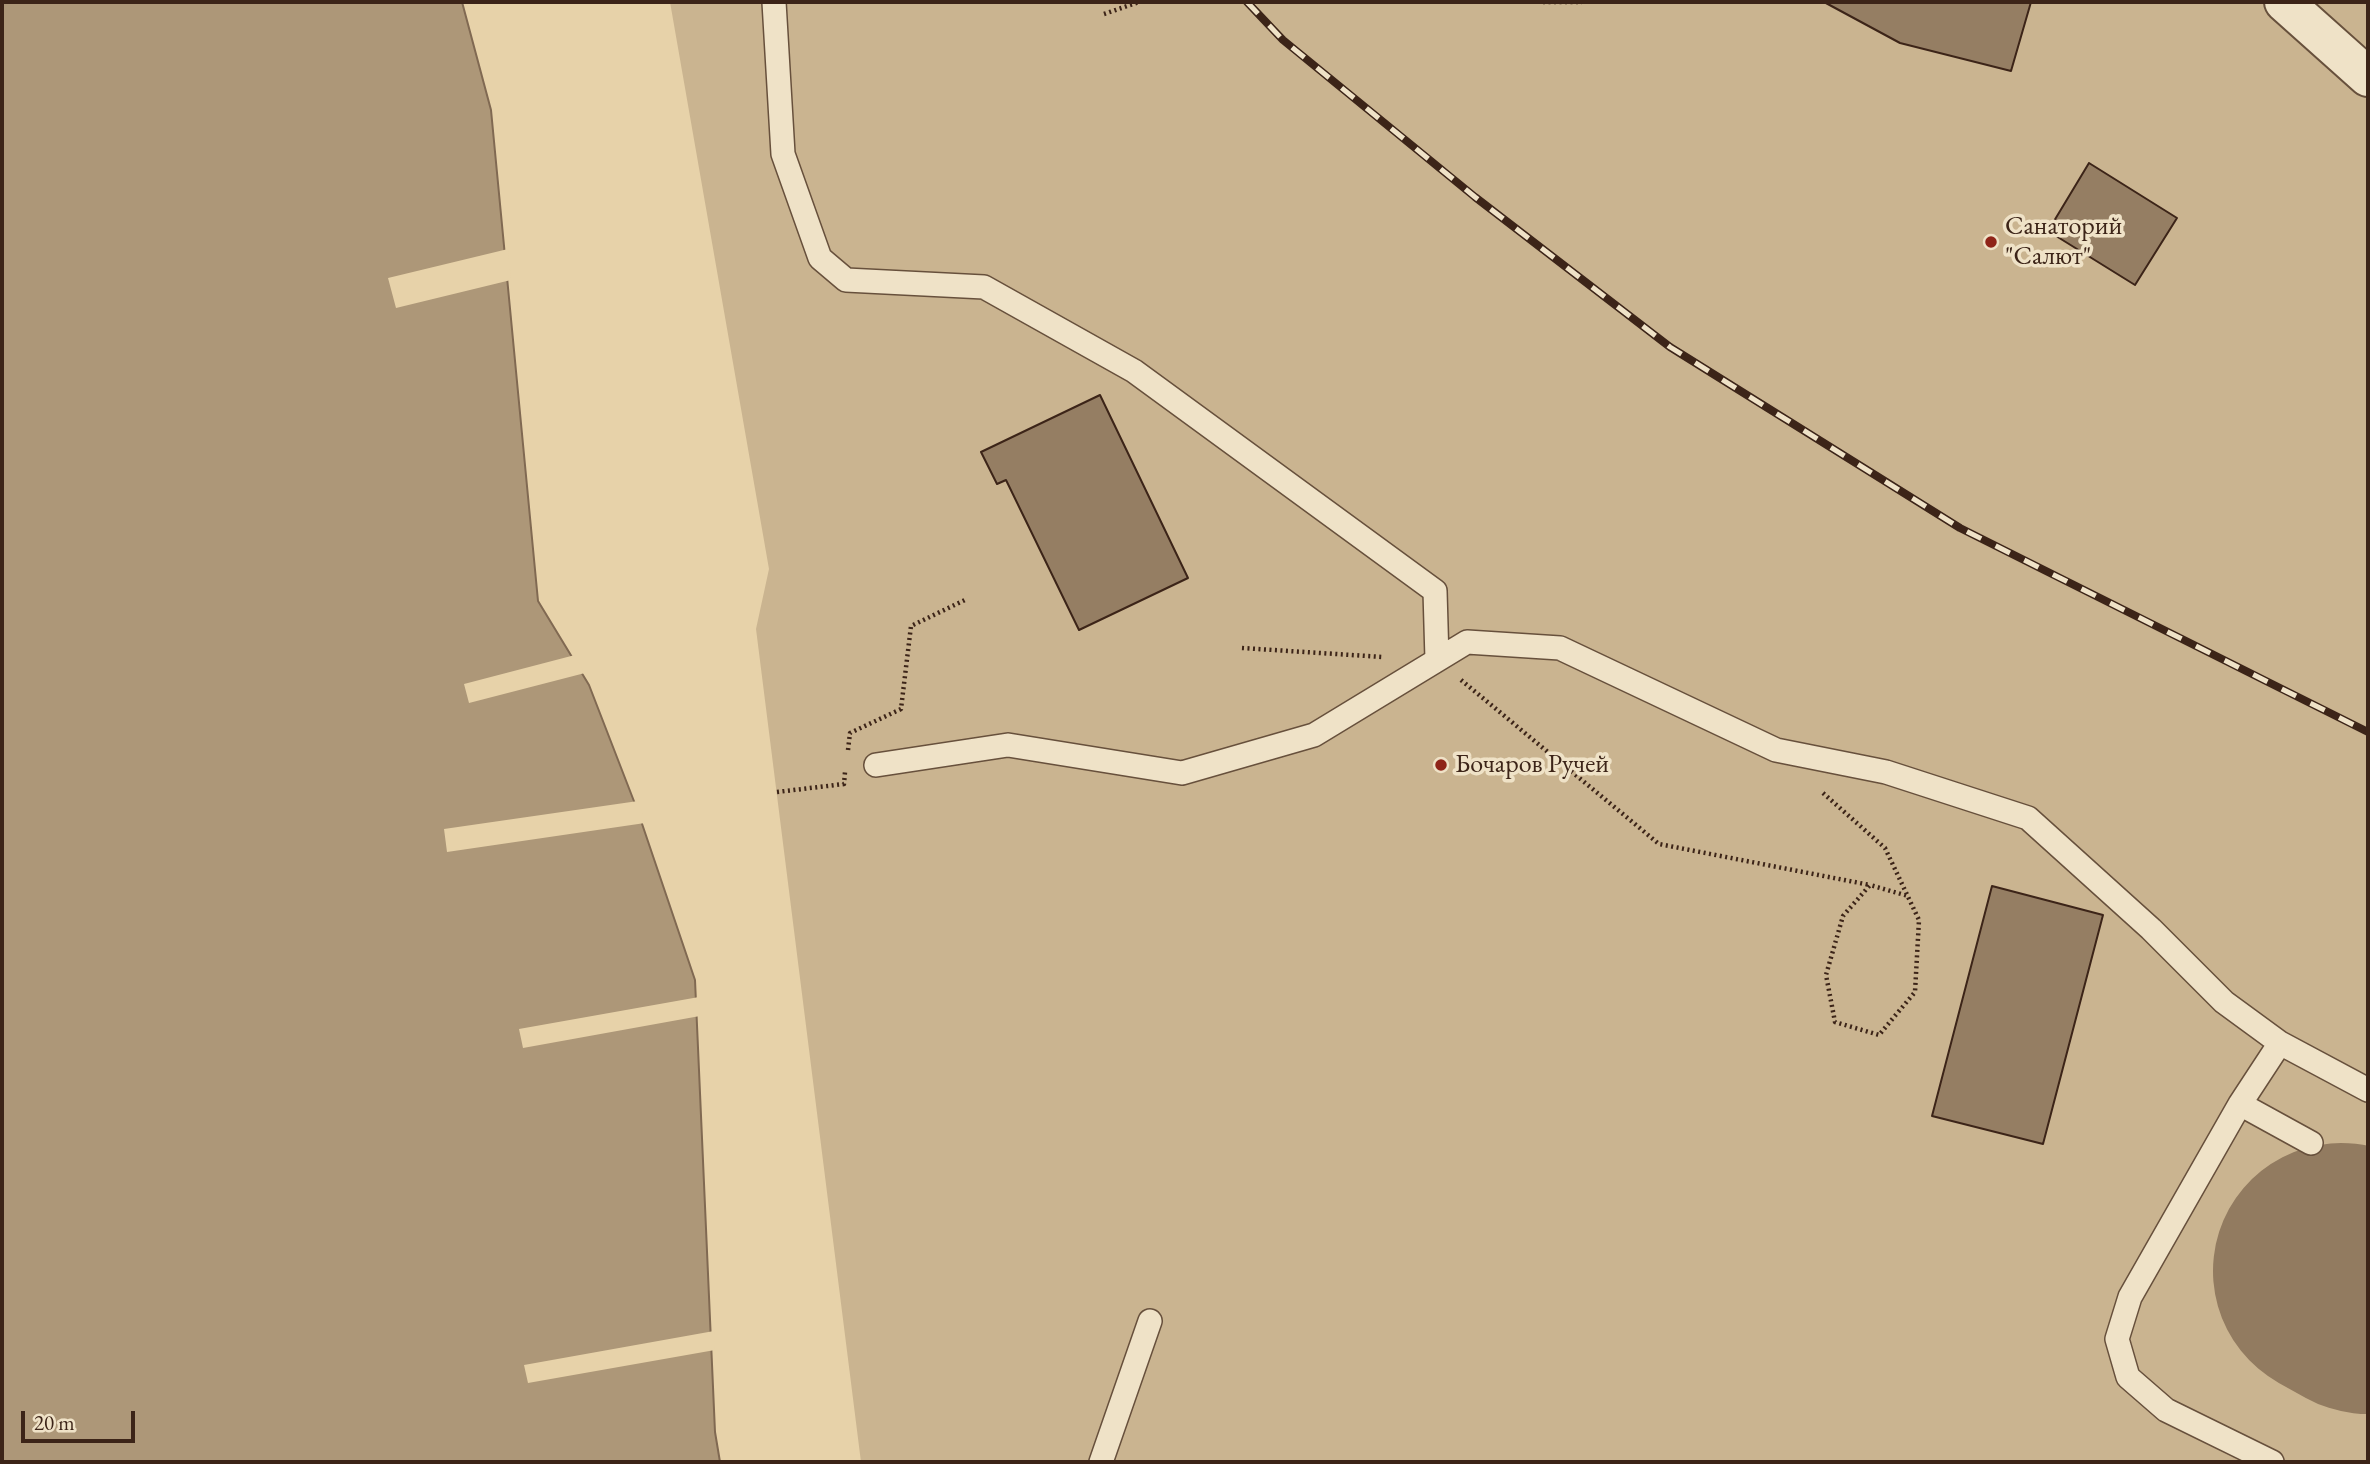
<!DOCTYPE html>
<html>
<head>
<meta charset="utf-8">
<style>
	body { margin:0 }
	#map { position:relative; width:2370px; height:1464px; overflow:hidden; background:#e7d2a9; font-family:"EB Garamond",serif }
	canvas { display:block }
	.frame { position:absolute; inset:0; border:4px solid #3c2418; pointer-events:none }
	.scale { position:absolute; left:21px; top:1411px; width:114px; height:32px; box-sizing:border-box; border:4px solid #3c2418; border-top:0; padding-left:9px; font-size:21px; line-height:24px; white-space:nowrap; color:#3c2418; -webkit-text-stroke:5px #efe2c7; paint-order:stroke }
</style>
</head>
<body>
<div id="map">
<canvas width="2370" height="1464"></canvas>
<div class="frame"></div>
<div class="scale">20 m</div>
</div>
<script>
const ctx = document.querySelector('canvas').getContext('2d');
ctx.lineJoin = 'round';
function fill(path, color) { ctx.fillStyle = color; ctx.fill(path, 'evenodd'); }
const toPath = rows => new Path2D(rows.map(r => 'M' + r).join(''));
function stroke(path, color, width, dash) { ctx.strokeStyle = color; ctx.lineWidth = width; ctx.lineCap = dash ? 'butt' : 'round'; ctx.setLineDash(dash || []); ctx.stroke(path); }
function write(font, color, halo, rows, align = 'center') {
  ctx.font = font + ' "EB Garamond",serif'; ctx.lineWidth = 7; ctx.setLineDash([]); ctx.textBaseline = 'middle'; ctx.strokeStyle = halo; ctx.fillStyle = color; for (const [text, x, y, turn = 0] of rows) {
    ctx.save(); ctx.translate(x, y); ctx.rotate((+turn || 0) * Math.PI / 180); ctx.textAlign = isNaN(turn) ? turn : align; if (halo) ctx.strokeText(text, 0, 0); ctx.fillText(text, 0, 0); ctx.restore();
  }
}
fill(toPath([
	[670,2,2368,2,2368,1462,861,1462,756,629,769,569]
]), '#cab490');
const water = toPath([
	[2,2,462,2,491,110,538,601,589,685,637,809,695,980,715,1432,720,1462,2,1462,2,2]
]);
fill(water, '#ad9778');
stroke(water, '#806952', 2);
fill(toPath([
	[508,249,511,280,396,308,388,278],
	[575,655,585,673,469,703,464,684],
	[638,801,645,823,447,852,444,829],
	[699,997,700,1016,523,1048,519,1029],
	[714,1331,715,1350,528,1383,524,1365]
]), '#e7d2a9');
stroke(toPath([
	[2341,1271,2368,1286]
]), '#927b60', 256);
const building = toPath([
	[1824,2,2031,2,2011,71,1900,43,1824,2],
	[2089,163,2177,218,2135,285,2048,231,2089,163],
	[1100,395,1188,578,1079,630,1006,480,997,484,981,452,1100,395],
	[1992,886,2103,915,2043,1144,1932,1116,1992,886]
]);
fill(building, '#957e63');
stroke(building, '#3c2418', 2);
const lane = toPath([
	[774,2,783,154,820,258,846,280,984,287,1134,371,1435,591,1437,660],
	[876,765,1008,745,1182,773,1314,735,1467,642,1560,648,1776,750,1886,772,2028,818,2151,929,2224,1002,2280,1043,2240,1104,2130,1297,2117,1339,2128,1377,2166,1410,2272,1462],
	[2280,1043,2368,1090],
	[2240,1104,2311,1143],
	[1101,1462,1150,1321]
]);
const street = toPath([
	[2284,2,2368,77]
]);
stroke(lane, '#67503c', 26);
stroke(street, '#67503c', 42);
stroke(toPath([
	[1543,2,1582,2],
	[1104,14,1139,2],
	[1242,648,1383,657],
	[1461,680,1659,844,1870,885],
	[848,750,850,733,901,709,911,626,967,599],
	[777,792,844,784,845,772],
	[1823,793,1885,848,1919,920,1915,992,1879,1035,1835,1022,1826,975,1843,916,1870,885,1908,896]
]), '#3c2418', 4.5, [2, 3.5]);
stroke(lane, '#efe2c7', 23);
stroke(street, '#efe2c7', 38);
const rail = toPath([
	[1247,2,1283,40,1475,197,1670,347,1960,528,2368,732]
]);
stroke(rail, '#3c2418', 8);
stroke(rail, '#efe2c7', 5, [16]);
for (const [x, y, r, color] of [
	[1991,242,7,"#8f2418"],
	[1441,765,7,"#8f2418"]
]) { const dot = new Path2D(); dot.arc(x, y, r, 0, 2 * Math.PI); ctx.fillStyle = color; ctx.fill(dot); stroke(dot, '#efe2c7', 2.5); }
write('26px', '#3c2418', '#efe2c7', [
	["Санаторий",2005,227],
	["\"Салют\"",2005,257],
	["Бочаров Ручей",1455,765]
], 'left');
</script>
</body>
</html>
